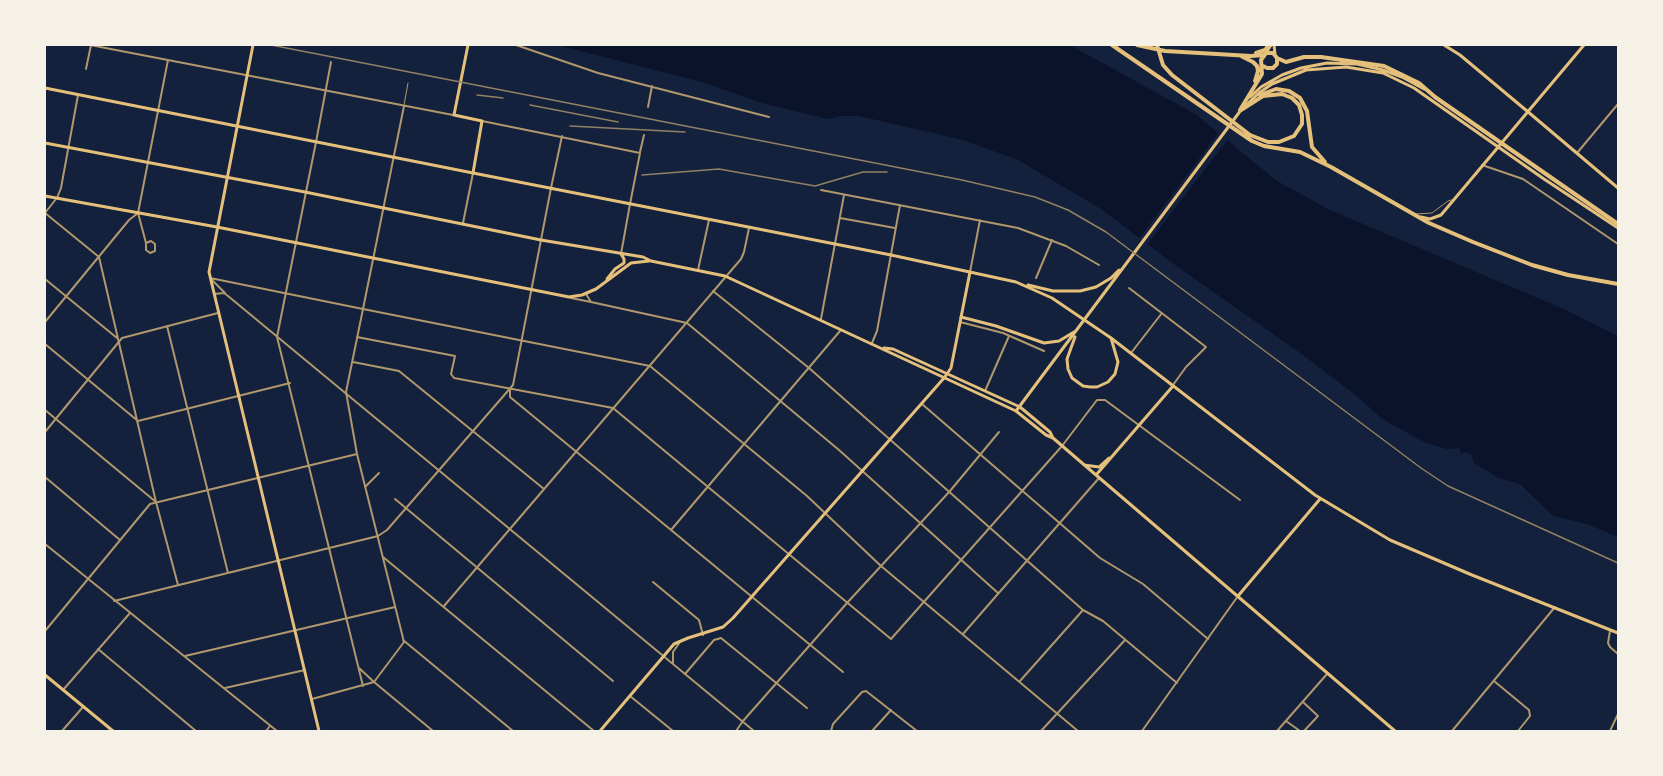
<!DOCTYPE html>
<html>
<head>
<meta charset="utf-8">
<style>
	body { margin:0 }
	#map { position:relative; width:1663px; height:776px; overflow:hidden; background:#14213d; font-family:"DM Sans",sans-serif }
	canvas { display:block }
	.frame { position:absolute; inset:0; border:46px solid #f6f1e7; pointer-events:none }
</style>
</head>
<body>
<div id="map">
<canvas width="1663" height="776"></canvas>
<div class="frame"></div>
</div>
<script>
const ctx = document.querySelector('canvas').getContext('2d');
ctx.lineJoin = 'round';
function fill(path, color) { ctx.fillStyle = color; ctx.fill(path, 'evenodd'); }
const toPath = rows => new Path2D(rows.map(r => 'M' + r).join(''));
function stroke(path, color, width, dash) { ctx.strokeStyle = color; ctx.lineWidth = width; ctx.lineCap = dash ? 'butt' : 'round'; ctx.setLineDash(dash || []); ctx.stroke(path); }
fill(toPath([
	[557,45,1070,45,1195,114,1277,181,1330,210,1566,310,1618,336,1618,537,1587,524,1553,516,1520,484,1499,478,1474,463,1471,454,1465,452,1461,454,1459,448,1447,449,1426,443,1382,419,1358,397,1303,355,1175,265,1101,209,1018,160,963,140,859,116,841,116,828,119,794,111,762,103,702,82]
]), '#0b132b');
fill(toPath([
	[1220,131,1229,138,1146,246,1138,240]
]), '#14213d');
stroke(toPath([
	[404,105,408,83],
	[1416,214,1432,213,1448,201,1451,200]
]), '#b1986c', 1);
stroke(toPath([
	[516,45,598,73,769,117],
	[648,107,652,86],
	[316,142,331,62],
	[640,152,644,135],
	[821,190,1018,228,1066,246,1099,265],
	[56,199,45,213,99,257],
	[840,218,895,228],
	[463,223,473,173],
	[621,254,630,204],
	[99,257,156,502,178,585],
	[698,270,709,220],
	[970,272,980,220],
	[1036,278,1052,240],
	[45,279,117,338],
	[1129,288,1206,347,1186,367,1173,385],
	[713,291,809,368,1083,610,1103,621,1177,683],
	[571,298,591,302,586,294],
	[591,302,687,323,839,450,998,593],
	[821,319,844,195],
	[45,322,129,220,138,213,146,243,146,250,150,253,155,251,155,244,151,241,146,243],
	[960,322,1003,333,1044,351],
	[167,326,228,573],
	[277,337,363,686],
	[357,337,455,356,451,374,454,378,613,408,891,639,1062,446,1097,400,1105,400,1240,500],
	[872,343,877,331,900,205],
	[45,344,138,421,290,383],
	[1131,353,1162,313],
	[353,362,399,371,544,489],
	[510,388,510,397,843,672],
	[985,391,1009,336],
	[922,404,1100,558,1143,584,1208,639],
	[45,410,156,502],
	[45,477,120,540],
	[365,487,379,473],
	[395,499,613,681],
	[671,530,840,331],
	[45,544,277,731],
	[383,557,594,731],
	[653,582,699,620,703,635],
	[114,601,378,536,387,530,513,385,551,188],
	[444,606,741,259,744,252,749,228],
	[45,631,150,504,357,454],
	[963,634,1099,478],
	[403,640,513,731],
	[98,649,196,731],
	[185,656,395,607],
	[359,668,374,682,404,642,357,454,346,392,363,309,650,366,807,496,881,566,1078,731],
	[685,674,714,640,721,638,807,708],
	[1020,681,1083,610],
	[1494,681,1529,710,1530,716,1518,731],
	[225,688,305,670],
	[63,690,130,613],
	[630,696,673,731],
	[312,699,374,682,433,731],
	[1303,702,1318,716,1304,731],
	[1286,721,1300,731],
	[266,731,270,726],
	[736,731,743,721,847,603,950,491,999,432],
	[831,731,833,724,862,692,866,691,917,731],
	[872,731,891,710],
	[1041,731,1125,640],
	[1277,731,1327,674],
	[1452,731,1555,607]
]), '#b1986c', 2);
stroke(toPath([
	[90,45,453,115],
	[86,69,91,45],
	[482,121,640,153,630,204],
	[1577,153,1618,104],
	[1482,165,1523,179,1618,244],
	[551,188,562,136],
	[57,198,61,188,78,95],
	[138,213,168,60],
	[210,278,363,309,404,106],
	[212,280,225,293],
	[214,294,224,293,228,296,754,731],
	[277,337,316,142],
	[45,432,122,338,218,313],
	[1610,631,1608,643,1610,647,1618,654],
	[673,664,673,652,680,642],
	[62,731,83,707],
	[1142,731,1238,596],
	[1610,731,1618,714]
]), '#b1986c', 2);
stroke(toPath([
	[253,45,209,272,319,731],
	[45,88,473,173,482,121,454,115,468,45],
	[1527,111,1618,188],
	[1111,338,1315,495,1390,540,1472,575,1618,633],
	[1020,407,1050,432,1053,438,1096,475,1395,731],
	[1016,411,1046,435,1053,438],
	[1084,465,1099,467,1109,458],
	[1096,475,1173,386],
	[1238,596,1320,499],
	[45,675,113,731],
	[600,731,674,644,688,638,723,627,733,618,944,378,951,368,970,272]
]), '#e5c07b', 3);
stroke(toPath([
	[1274,45,1275,54],
	[1444,45,1460,55,1527,111],
	[1266,53,1271,45],
	[1250,97,1261,87,1282,75,1301,68,1327,63,1357,64,1383,70,1402,77,1424,89],
	[1244,107,1259,93,1272,84,1306,70,1346,67,1383,73,1414,88,1544,179,1618,228],
	[45,143,305,192,541,240,643,257,651,261,725,276,1016,411,1241,110],
	[473,173,891,255,1016,282,1052,298,1111,338,1118,362,1115,374,1108,382,1097,387,1090,387,1083,386,1072,378,1068,369,1067,359,1075,337],
	[45,196,217,227,569,297,582,295,596,289,631,263,649,261],
	[1421,217,1430,219,1441,215,1584,45],
	[607,279,615,269,624,263,624,259,621,254],
	[1028,285,1053,291,1080,291,1096,287,1111,278,1119,270],
	[961,317,996,326,1044,343,1059,341,1074,332],
	[884,348,893,349,1020,407]
]), '#e5c07b', 3);
stroke(toPath([
	[1112,45,1252,141,1264,146,1300,152,1331,167,1429,223,1473,242,1532,265,1568,275,1618,284],
	[1137,45,1165,51,1251,56,1264,55],
	[1157,45,1163,65,1172,75,1250,135,1268,142,1279,142,1294,136,1302,124,1302,115,1299,105,1292,98,1282,94,1263,96,1241,110],
	[1256,53,1265,50,1269,45],
	[1241,56,1253,62,1257,66,1258,71,1255,81],
	[1263,66,1267,68,1273,68,1277,64,1277,58],
	[1260,95,1276,89,1289,91,1300,98,1307,111,1312,147,1325,162],
	[1240,110,1262,74,1261,60,1266,53,1273,53,1277,58,1286,62,1304,57,1321,57,1384,66,1419,83,1435,97,1618,224]
]), '#e5c07b', 4);
stroke(toPath([
	[271,45,962,180,1035,197,1068,210,1106,232,1421,468,1448,486,1618,563],
	[477,95,503,98],
	[530,105,618,122],
	[570,126,685,132],
	[642,175,719,169,815,186,863,172,887,172]
]), '#918062', 1.5);
</script>
</body>
</html>
